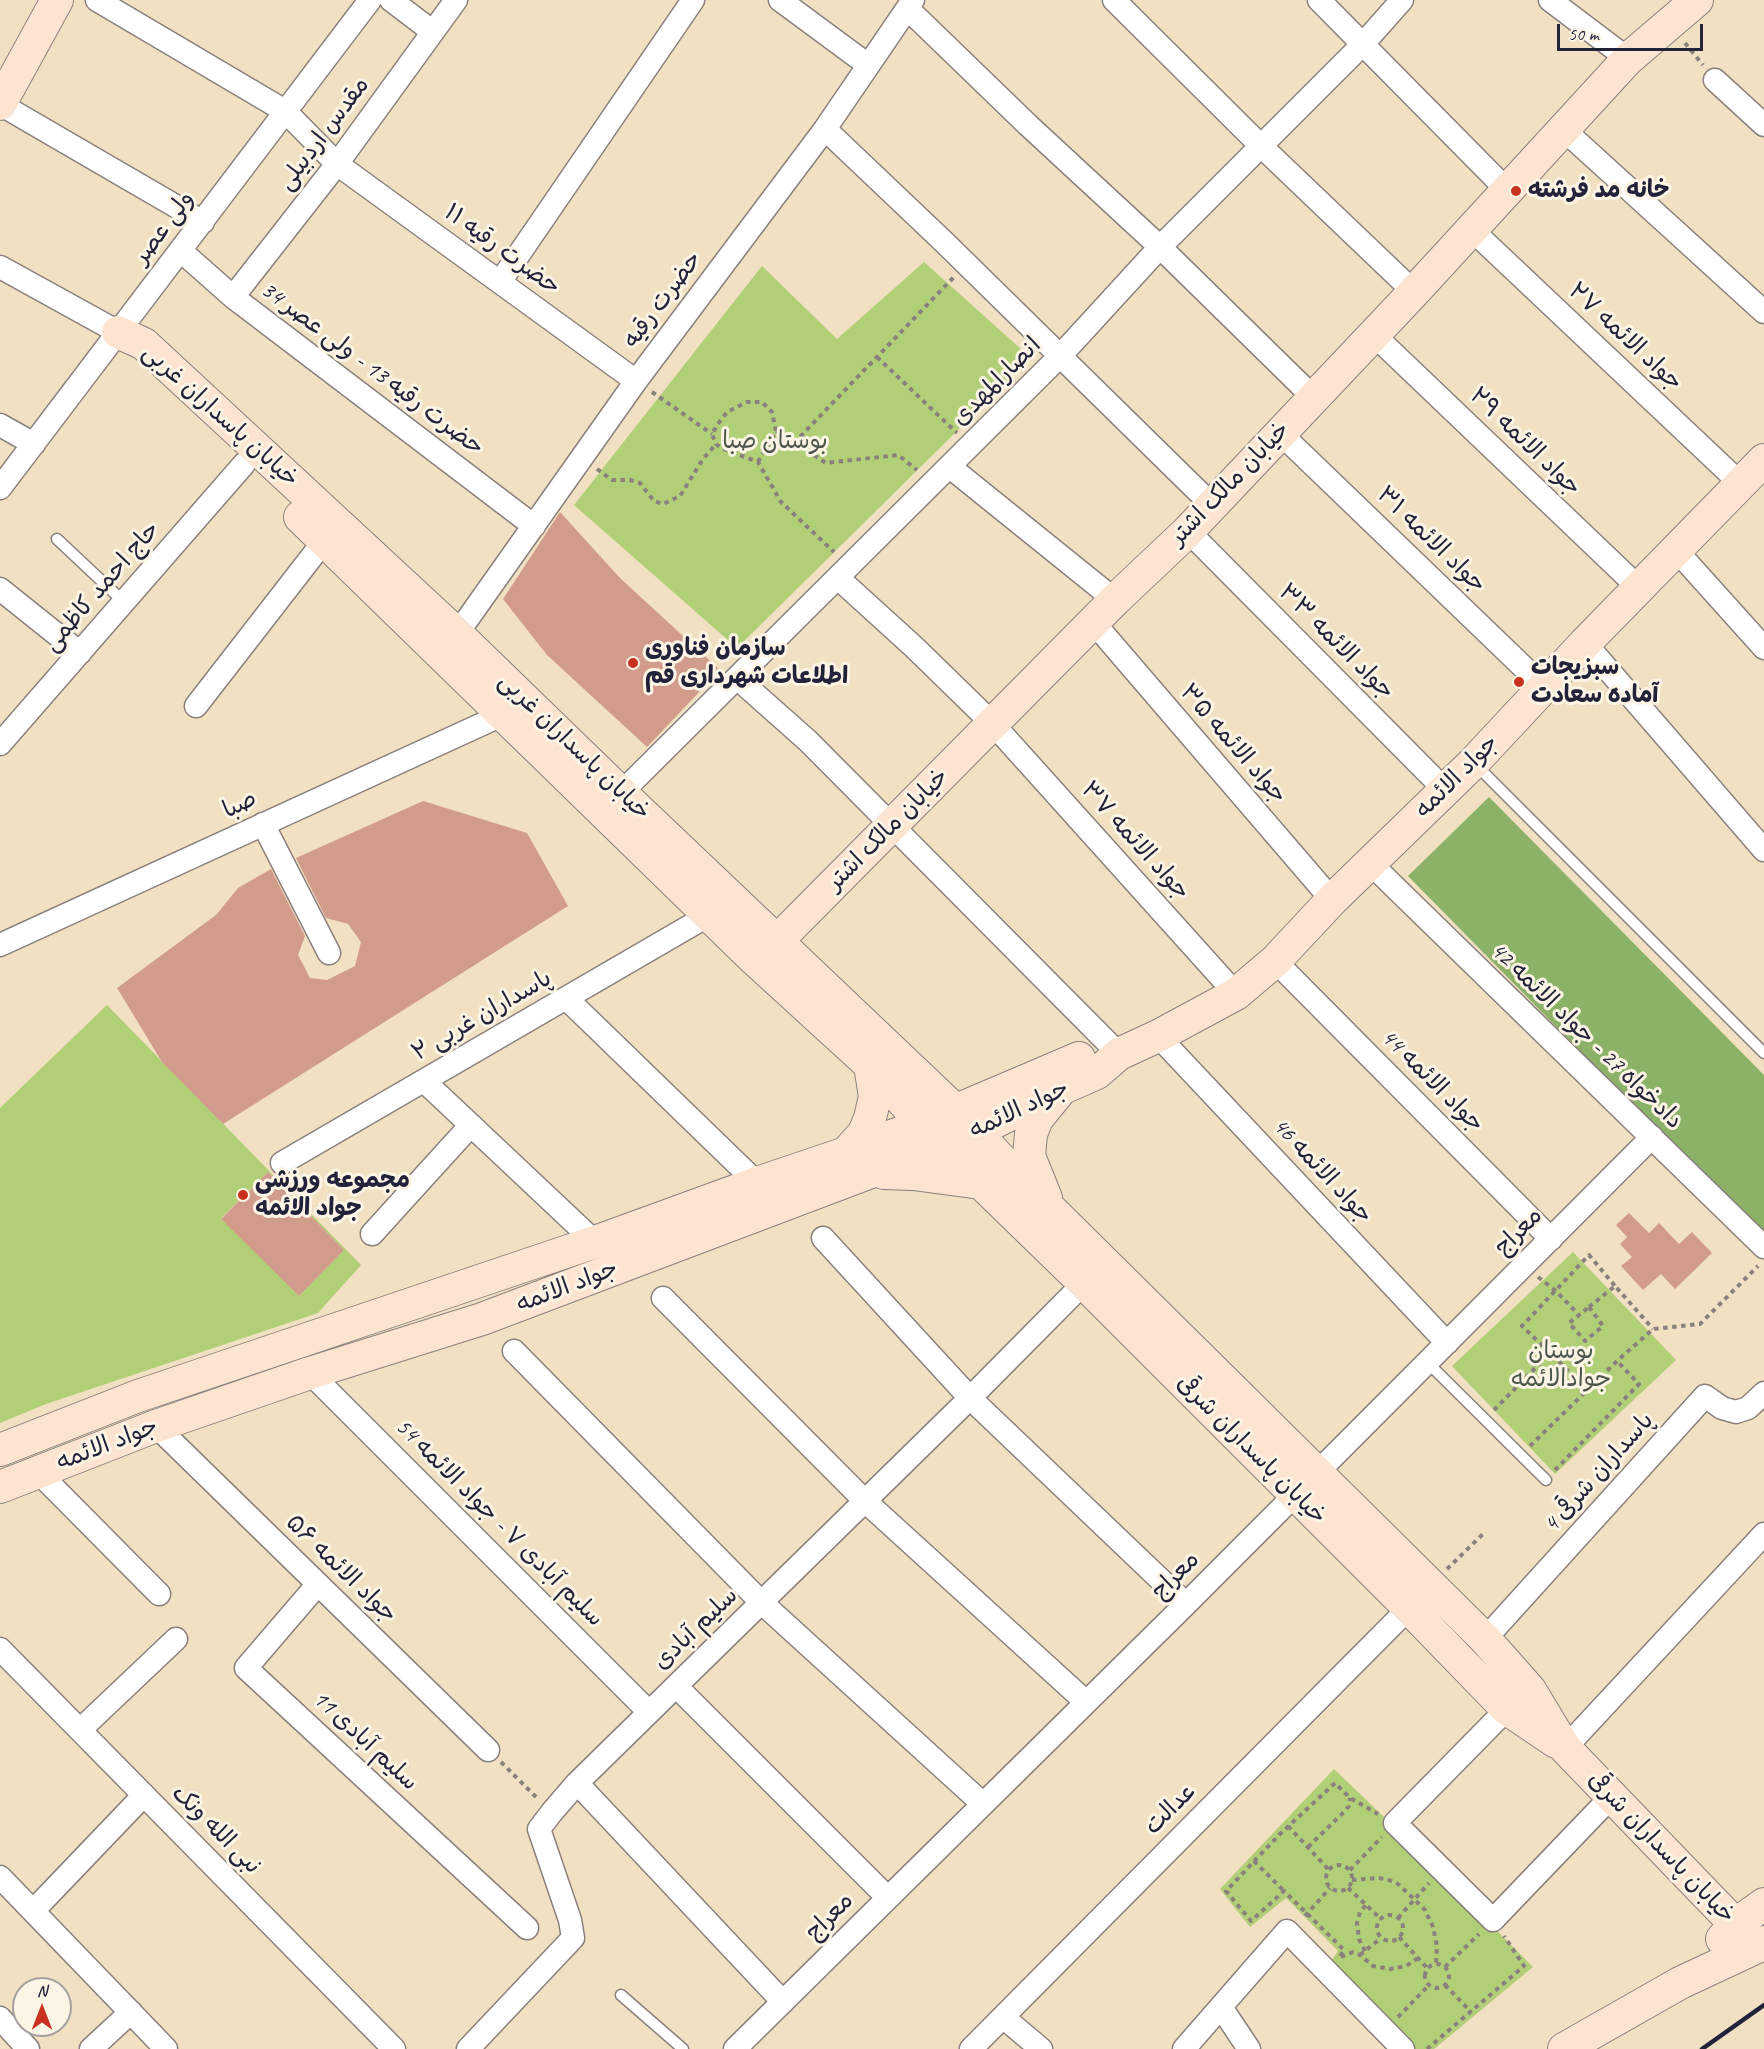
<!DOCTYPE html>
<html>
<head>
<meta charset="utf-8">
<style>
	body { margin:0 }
	#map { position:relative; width:1764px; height:2049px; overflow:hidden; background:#f1e0c1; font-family:Caveat,sans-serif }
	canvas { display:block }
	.north { position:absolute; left:12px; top:1977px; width:60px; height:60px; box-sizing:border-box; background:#fcf5e5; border:2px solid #a5a1a1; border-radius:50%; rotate:0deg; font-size:16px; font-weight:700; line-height:24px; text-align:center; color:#22223b }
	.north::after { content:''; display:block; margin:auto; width:21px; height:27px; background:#c8321e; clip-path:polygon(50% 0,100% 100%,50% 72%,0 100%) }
	.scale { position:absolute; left:1557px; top:24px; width:146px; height:27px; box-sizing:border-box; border:3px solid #22223b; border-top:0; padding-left:8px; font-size:18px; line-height:21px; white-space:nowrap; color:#22223b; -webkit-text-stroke:4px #fcf5e5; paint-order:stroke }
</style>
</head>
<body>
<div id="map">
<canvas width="1764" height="2049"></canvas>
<div class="north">N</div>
<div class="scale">50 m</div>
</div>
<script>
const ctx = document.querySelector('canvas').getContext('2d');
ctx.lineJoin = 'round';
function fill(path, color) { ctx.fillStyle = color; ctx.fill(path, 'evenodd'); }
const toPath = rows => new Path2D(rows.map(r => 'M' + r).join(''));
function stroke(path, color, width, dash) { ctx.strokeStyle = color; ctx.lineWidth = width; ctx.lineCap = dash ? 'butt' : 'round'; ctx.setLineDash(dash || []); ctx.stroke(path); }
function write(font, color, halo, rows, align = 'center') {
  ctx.font = font + ' Caveat,"Playpen Sans Arabic",sans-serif'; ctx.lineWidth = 6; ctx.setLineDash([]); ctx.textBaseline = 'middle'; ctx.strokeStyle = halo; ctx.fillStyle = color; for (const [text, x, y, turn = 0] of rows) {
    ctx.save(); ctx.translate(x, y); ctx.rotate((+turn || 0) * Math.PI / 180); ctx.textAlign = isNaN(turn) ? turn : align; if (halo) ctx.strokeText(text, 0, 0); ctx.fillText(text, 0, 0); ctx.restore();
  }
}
fill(toPath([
	[924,262,1031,358,737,648,574,505,762,266,837,339],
	[107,1005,361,1265,318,1313,46,1404,0,1423,0,1108],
	[268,1172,344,1250,299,1296,221,1218],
	[1573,1252,1676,1360,1555,1474,1452,1366],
	[1334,1769,1382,1815,1533,1967,1434,2049,1405,2049,1326,1969,1338,1951,1286,1898,1250,1927,1220,1889]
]), '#b1cf76');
fill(toPath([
	[1489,797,1764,1075,1764,1238,1408,876]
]), '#8cb267');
fill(toPath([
	[560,512,620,578,720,670,647,747,547,655,503,599],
	[423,801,527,833,568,906,223,1124,162,1062,117,988,216,915,238,888,271,869,305,936,298,955,310,978,327,980,355,966,361,942,348,924,326,918,296,858],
	[268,1172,344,1250,299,1296,221,1219],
	[1629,1213,1649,1233,1659,1223,1679,1244,1692,1232,1712,1253,1675,1289,1661,1274,1643,1290,1621,1266,1632,1257,1620,1244,1627,1237,1616,1225]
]), '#d29c8c');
const lane = toPath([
	[57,539,124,602],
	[1476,765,1764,1053],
	[1428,1363,1546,1480],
	[621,1995,683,2049]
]);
const street = toPath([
	[97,0,285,111,337,164,636,381],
	[391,0,433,32],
	[780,0,868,65],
	[1114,0,1260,145,1414,292],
	[1319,0,1507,190],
	[1550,0,1628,59],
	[908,9,1028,125,1160,247,1313,397],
	[1715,80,1764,125],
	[0,104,203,222],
	[825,129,944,242,1212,505],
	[1563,129,1764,312],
	[1471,229,1741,484],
	[181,251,233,297,534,526],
	[0,267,118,332],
	[500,282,693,0],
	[233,297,337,164,456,0],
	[1373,334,1639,588],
	[0,425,34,444],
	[1280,433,1544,687],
	[950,467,1115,600],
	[0,488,370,0],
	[1188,531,1445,790],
	[1676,550,1764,648],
	[838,578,914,647,993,724,1236,994],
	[0,589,80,653],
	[1094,623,1332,900],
	[457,634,636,381,825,129,913,0],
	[1585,643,1764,850],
	[737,678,808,741,1119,1054],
	[196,706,324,541],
	[0,744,244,464],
	[621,793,1061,355,1160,247,1363,44,1402,0],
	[263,824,329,953],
	[1370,863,1764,1247],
	[0,945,502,715],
	[1275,961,1551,1239],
	[566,998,757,1183],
	[1158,1036,1447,1343],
	[424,1081,595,1242],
	[282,1163,709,915],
	[372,1234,471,1125],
	[823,1238,970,1398,1186,1604],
	[663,1298,865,1501,1086,1702],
	[514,1351,761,1602,983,1804],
	[310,1373,649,1712],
	[156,1426,488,1750],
	[38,1472,159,1594],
	[318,1584,246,1668,527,1928],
	[1485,1639,1705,1396,1722,1408,1736,1412,1748,1408,1764,1393],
	[0,1649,394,2049],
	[676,1686,888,1898],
	[1507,1709,1395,1823,1493,1920,1611,1797],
	[80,1730,176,1639],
	[1565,1748,1764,1534],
	[577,1783,783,2002],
	[0,1877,166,2049],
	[34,1910,144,1795],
	[1221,2007,1249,2049],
	[1003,2017,1041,2049],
	[0,2018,28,2049],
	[91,2049,131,2012],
	[468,2049,573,1938,570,1920,539,1829,552,1812,577,1783,970,1398,1084,1283],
	[735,2049,1186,1604,1652,1137],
	[971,2049,1409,1608],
	[1184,2049,1287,1931,1403,2049]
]);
const secondary = toPath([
	[0,104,57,0],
	[118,332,144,344,457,634,621,793,956,1111,1010,1169,1485,1639,1530,1690,1565,1748,1757,1947],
	[300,517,754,959,870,1065,942,1145,1084,1283,1409,1608,1507,1709,1556,1742],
	[761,953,778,940,1115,600,1188,531,1414,292,1628,59,1697,0],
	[846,1153,864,1133,870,1118,875,1097,870,1065],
	[884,1173,913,1174,981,1183],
	[1046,1198,1029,1156,1031,1134,1037,1119,1059,1092],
	[0,1450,138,1396,595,1242,757,1183,846,1153,924,1124,1079,1058],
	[0,1487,156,1426,310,1373,482,1319,942,1145,975,1132,1063,1088,1097,1073,1119,1054,1158,1036,1236,994,1275,961,1332,900,1473,763,1585,643,1764,460],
	[1722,1939,1736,1924,1764,1904],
	[1564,2049,1680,1983,1757,1947,1764,1942]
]);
stroke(lane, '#8a817e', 13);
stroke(street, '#8a817e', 25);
stroke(secondary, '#8a817e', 34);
stroke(toPath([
	[1685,43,1703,65],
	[877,357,957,433],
	[652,392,712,434],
	[776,431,826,463,898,455,917,470],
	[794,443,954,277],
	[758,462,776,431,772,412,762,402,747,402,727,412,717,425,712,434,716,444,721,448,758,462,781,502,834,552],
	[597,469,612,480,630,480,640,483,654,501,663,504,680,496,703,459,716,444],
	[1538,1277,1556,1291,1579,1315],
	[1589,1307,1603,1326,1585,1341,1569,1323,1589,1307],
	[1589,1307,1615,1286,1653,1329],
	[1588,1390,1522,1326,1589,1255,1615,1286],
	[1494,1410,1550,1353],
	[1530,1446,1617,1361,1653,1329,1700,1324,1758,1266],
	[1555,1470,1639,1384,1617,1361],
	[1447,1569,1483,1534],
	[501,1762,538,1799],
	[1288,1826,1329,1870],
	[1308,1847,1344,1812,1349,1806,1350,1798],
	[1254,1861,1284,1891],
	'1326 1878a13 13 0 1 1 26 0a13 13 0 1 1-26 0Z',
	[1350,1870,1382,1837],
	[1352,1880,1379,1878,1389,1880,1398,1884,1414,1899,1425,1910,1433,1927,1437,1946,1436,1964],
	[1348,1888,1381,1919],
	'1377 1928a13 13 0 1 1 26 0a13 13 0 1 1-26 0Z',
	[1305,1916,1330,1888],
	[1398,1918,1429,1883],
	[1399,1937,1428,1969],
	[1365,1951,1359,1939,1357,1923,1360,1912,1366,1905],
	[1360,1955,1381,1938],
	[1340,1956,1344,1950,1284,1891,1251,1921,1226,1891,1279,1835,1335,1783,1350,1798,1378,1814],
	[1341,1957,1353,1952,1360,1955,1373,1966,1390,1969,1406,1966,1418,1958],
	'1425 1976a12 12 0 1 1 24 0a12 12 0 1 1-24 0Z',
	[1445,1967,1479,1934],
	[1445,1985,1471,2012],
	[1398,2017,1429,1985],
	[1427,2049,1524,1966,1504,1936]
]), '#8a817e', 4, [4.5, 4.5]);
stroke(lane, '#fff', 10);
stroke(street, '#fff', 22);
stroke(secondary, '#fde4d1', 32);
stroke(toPath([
	[1702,2049,1764,2005]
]), '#22223b', 4.5);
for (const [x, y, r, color] of [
	[1516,191,6,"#c8321e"],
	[633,663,6,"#c8321e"],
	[1519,682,6,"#c8321e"],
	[243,1195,6,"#c8321e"]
]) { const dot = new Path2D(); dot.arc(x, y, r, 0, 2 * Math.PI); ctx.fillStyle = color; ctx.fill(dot); stroke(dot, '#fcf5e5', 2); }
write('24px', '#22223b', '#fcf5e5', [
	["مقدس اردبیلی",324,134,-53],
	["ولی عصر",164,228,-53],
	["حضرت رقیه ۱۱",502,250,36],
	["حضرت رقیه",663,300,-53],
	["جواد الائمه ۲۷",1625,337,43],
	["حضرت رقیه 13 - ولی عصر 34",372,369,37],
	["انصارالمهدی",997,382,-45],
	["خیابان پاسداران غربی",220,416,42],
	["جواد الائمه ۲۹",1525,442,44],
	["خیابان مالک اشتر",1230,484,-46],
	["جواد الائمه ۳۱",1431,540,44],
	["حاج احمد کاظمی",102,587,-49],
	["جواد الائمه ۳۳",1336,642,45],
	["جواد الائمه ۳۵",1233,744,49],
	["خیابان پاسداران غربی",574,747,44],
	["جواد الائمه",1457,777,-45],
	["صبا",240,805,-25],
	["خیابان مالک اشتر",888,830,-45],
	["جواد الائمه ۳۷",1135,841,48],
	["پاسداران غربی ۲",482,1016,-30],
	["دادخواه 27 - جواد الائمه 42",1586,1036,44],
	["جواد الائمه 44",1432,1081,45],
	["جواد الائمه",1019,1110,-25],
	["جواد الائمه 46",1322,1171,47],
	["معراج",1519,1232,-45],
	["جواد الائمه",567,1287,-21],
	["جواد الائمه",107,1445,-21],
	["خیابان پاسداران شرقی",1251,1450,45],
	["پاسداران شرقی 4",1599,1473,-48],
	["سلیم آبادی ۷ - جواد الائمه 54",499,1523,45],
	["جواد الائمه ۵۶",341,1569,44],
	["معراج",1176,1576,-45],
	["سلیم آبادی",696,1629,-44],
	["سلیم آبادی 11",365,1741,43],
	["عدالت",1171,1809,-45],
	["نبی الله ونک",216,1830,45],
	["خیابان پاسداران شرقی",1661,1848,46],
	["معراج",830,1917,-45]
]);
write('bold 24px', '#22223b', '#fcf5e5', [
	["خانه مد فرشته",1528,191],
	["سازمان فناوری",645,649],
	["اطلاعات شهرداری قم",645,677],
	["سبزیجات",1531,668],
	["آماده سعادت",1531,696],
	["مجموعه ورزشی",255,1181],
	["جواد الائمه",255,1209]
], 'left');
write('24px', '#4d564d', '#fcf5e5', [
	["بوستان صبا",775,442],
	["بوستان",1561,1352],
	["جوادالائمه",1561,1380]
]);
</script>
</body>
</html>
